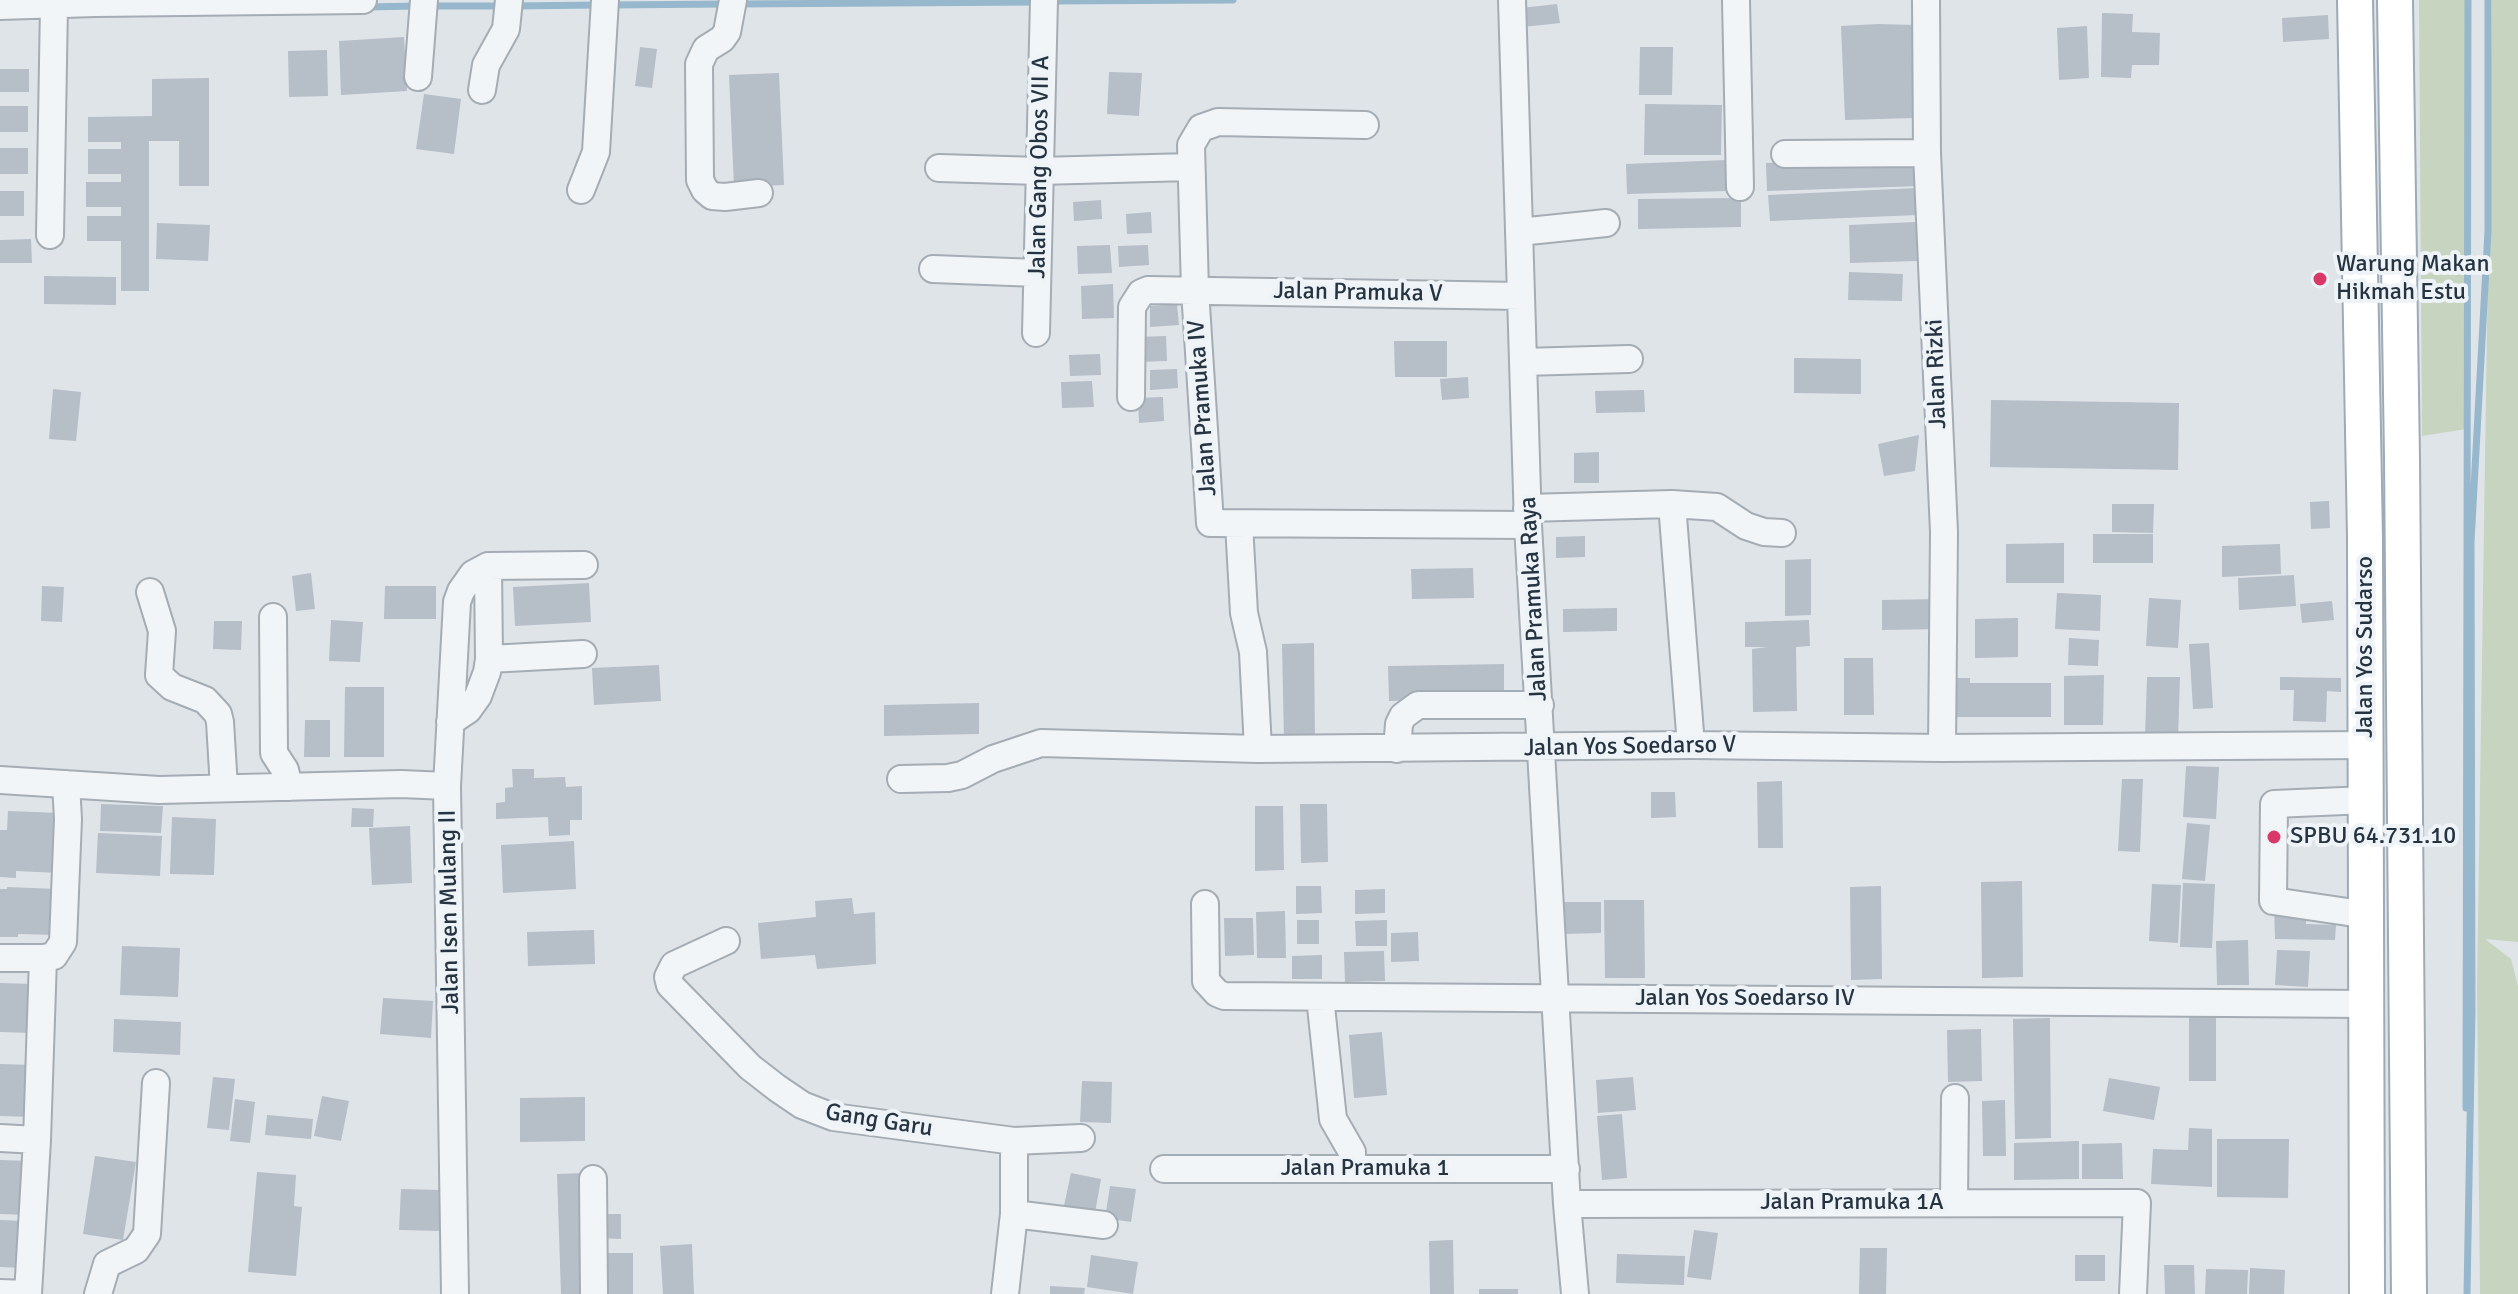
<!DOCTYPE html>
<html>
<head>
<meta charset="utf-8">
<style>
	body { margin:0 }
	canvas { display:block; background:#dfe4e9 }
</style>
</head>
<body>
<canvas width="2518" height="1294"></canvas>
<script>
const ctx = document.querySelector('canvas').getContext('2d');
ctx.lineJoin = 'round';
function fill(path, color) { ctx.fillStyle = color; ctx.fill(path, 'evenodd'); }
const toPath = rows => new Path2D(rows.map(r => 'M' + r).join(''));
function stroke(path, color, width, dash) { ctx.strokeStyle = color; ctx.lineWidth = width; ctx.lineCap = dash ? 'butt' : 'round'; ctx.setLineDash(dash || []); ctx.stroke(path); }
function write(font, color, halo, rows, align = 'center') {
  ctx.font = font + ' Signika,sans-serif'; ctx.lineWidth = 8; ctx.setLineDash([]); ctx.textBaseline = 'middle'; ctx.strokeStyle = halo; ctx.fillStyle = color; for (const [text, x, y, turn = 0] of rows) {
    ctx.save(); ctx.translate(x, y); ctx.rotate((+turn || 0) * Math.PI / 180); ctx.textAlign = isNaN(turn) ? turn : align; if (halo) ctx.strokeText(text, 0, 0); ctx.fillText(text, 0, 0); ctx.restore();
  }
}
fill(toPath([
	[2419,0,2465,0,2466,429,2422,436],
	[2492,0,2518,0,2518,942,2485,939,2511,959,2518,986,2518,1294,2480,1294,2477,986]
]), '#c7d4bf');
stroke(toPath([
	[1050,1,1233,0],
	[738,4,1038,2],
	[610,5,726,4],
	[430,6,502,6],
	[514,6,598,5],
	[366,7,418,6],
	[2466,1108,2468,0],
	[2467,1294,2472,1011,2471,542,2488,231,2488,0]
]), '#97b8cc', 7);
fill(toPath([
	[1557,4,1560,23,1523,27,1521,8],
	[2102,13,2133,14,2132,32,2160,33,2159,65,2132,65,2131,78,2101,77],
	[2328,15,2329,39,2283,42,2282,18],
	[1878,24,1916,25,1914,118,1845,120,1841,26],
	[2087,26,2089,78,2059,80,2057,28],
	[404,37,407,91,341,95,339,41],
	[640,47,657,49,652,88,635,86],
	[1640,47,1673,47,1672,95,1639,95],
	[327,50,328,96,289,97,288,51],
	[0,69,29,69,29,92,0,92],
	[1109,72,1142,73,1139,116,1107,114],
	[779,73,784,185,734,187,729,75],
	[209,78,209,186,179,186,179,141,149,141,149,291,121,291,121,241,87,241,87,216,121,216,121,207,86,207,86,182,121,182,121,174,88,174,88,149,121,149,121,142,88,142,88,117,152,116,152,79],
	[424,94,461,99,454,154,416,149],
	[1645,104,1722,105,1721,155,1644,155],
	[0,106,28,106,28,132,0,132],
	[0,148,28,148,28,174,0,174],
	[1920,158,1921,186,1767,191,1766,163],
	[1727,160,1728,191,1627,194,1626,164],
	[1917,188,1918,215,1770,221,1768,195],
	[0,191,24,191,24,216,0,216],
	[1741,198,1741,227,1638,229,1638,199],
	[1101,200,1102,219,1074,221,1073,202],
	[1151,212,1152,233,1127,234,1126,214],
	[1916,222,1917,261,1850,263,1849,225],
	[157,223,210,225,208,261,156,259],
	[31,239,32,263,0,263,0,240],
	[1110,245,1112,273,1078,274,1077,246],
	[1148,245,1149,265,1119,267,1118,246],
	[1849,272,1903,274,1902,301,1848,300],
	[44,276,116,277,116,305,44,304],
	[1113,284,1114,318,1082,319,1081,286],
	[1177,304,1179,325,1150,327,1150,306],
	[1166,336,1167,361,1139,362,1138,337],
	[1394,341,1447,341,1447,377,1395,377],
	[1100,354,1101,375,1070,376,1069,355],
	[1794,358,1861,359,1861,394,1794,393],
	[1177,369,1178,388,1150,390,1150,370],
	[1468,377,1469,398,1442,400,1440,379],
	[1092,381,1094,407,1062,408,1061,382],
	[53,389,81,392,76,441,49,439],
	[1644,390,1645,412,1596,413,1595,391],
	[1163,397,1164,421,1139,423,1138,398],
	[1991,400,2179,403,2178,470,1990,467],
	[1919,435,1915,471,1884,476,1878,444],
	[1599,452,1599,483,1574,483,1574,453],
	[2329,501,2330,528,2311,529,2310,502],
	[2112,504,2154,504,2153,533,2112,532],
	[2093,534,2153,534,2153,563,2093,563],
	[1585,536,1585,557,1556,558,1556,537],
	[2064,543,2064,583,2006,583,2006,544],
	[2280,544,2281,574,2222,577,2222,546],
	[1811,559,1811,615,1785,616,1785,560],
	[1473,568,1474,598,1412,599,1411,569],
	[311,573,315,609,296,611,292,576],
	[2294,575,2296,606,2239,610,2238,578],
	[589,583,591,622,515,626,513,587],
	[42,586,64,587,62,622,41,621],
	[385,586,436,586,436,619,384,619],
	[2057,593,2101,595,2100,631,2055,629],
	[2149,598,2181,600,2178,648,2146,646],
	[1940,599,1941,629,1882,630,1882,600],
	[2332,601,2334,620,2302,623,2300,604],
	[1617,608,1617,631,1563,632,1563,609],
	[2018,618,2018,657,1975,658,1975,619],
	[331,620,363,622,360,662,329,661],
	[1809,620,1810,646,1796,647,1797,711,1753,712,1752,649,1767,647,1745,647,1745,622],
	[214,621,242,621,241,650,213,649],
	[2069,638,2099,640,2098,666,2068,665],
	[1314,643,1315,741,1284,741,1282,644],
	[2209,643,2213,708,2193,709,2189,644],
	[1844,658,1873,658,1874,715,1844,715],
	[1504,664,1504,698,1389,701,1388,666],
	[659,665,661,701,594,705,592,668],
	[2104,675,2103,725,2064,725,2064,676],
	[2147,677,2180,677,2178,738,2145,738],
	[2280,677,2341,678,2341,692,2327,691,2326,722,2293,721,2294,690,2280,690],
	[1948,678,1970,678,1970,683,2051,683,2051,717,1955,717],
	[345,687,384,687,384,757,344,757],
	[979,703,979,734,884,736,884,705],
	[305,720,330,720,330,757,304,757],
	[2186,766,2219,767,2216,819,2183,817],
	[512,769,534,769,534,778,565,777,566,787,582,786,582,820,570,820,570,835,549,836,548,817,496,819,496,803,505,802,505,788,513,787],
	[2122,779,2143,779,2140,852,2118,851],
	[1782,781,1783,848,1758,848,1757,782],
	[1651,792,1675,792,1676,817,1651,818],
	[101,804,163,806,161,833,100,831],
	[1300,804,1327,804,1328,862,1301,863],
	[1255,806,1283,806,1284,870,1255,871],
	[352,808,374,809,373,827,351,827],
	[8,811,60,813,58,873,16,871,16,878,0,877,0,830,7,830],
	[172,817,216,819,214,875,170,874],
	[2187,823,2210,825,2205,881,2182,879],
	[410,826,412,883,372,885,369,828],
	[98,833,162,836,160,876,96,873],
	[574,841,576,889,503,893,501,845],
	[2022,881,2023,977,1982,978,1981,882],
	[2183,883,2215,884,2212,948,2180,947],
	[2152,884,2181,885,2178,943,2149,941],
	[1296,886,1321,886,1322,913,1296,914],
	[1881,886,1882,979,1851,980,1850,887],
	[7,887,58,889,56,935,18,934,18,937,0,937,0,889,7,889],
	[1385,889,1385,913,1355,914,1355,890],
	[852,898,854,914,875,912,876,964,817,969,815,955,761,959,758,923,816,917,815,901],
	[1604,900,1644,900,1645,978,1605,978],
	[1561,902,1601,902,1601,933,1562,934],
	[2274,907,2306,908,2306,924,2336,925,2335,940,2275,939],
	[1285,911,1286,958,1257,958,1256,912],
	[1224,918,1253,918,1254,955,1225,956],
	[1297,920,1319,920,1319,944,1297,944],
	[1387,920,1387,946,1356,946,1355,921],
	[594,930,595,964,528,966,527,932],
	[1418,932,1419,961,1391,962,1391,933],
	[2248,940,2249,985,2217,985,2216,941],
	[122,946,180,948,178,997,120,995],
	[2277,950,2310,951,2308,987,2275,985],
	[1384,951,1385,981,1345,982,1344,952],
	[1322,955,1322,979,1292,979,1292,956],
	[0,983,33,984,31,1033,0,1032],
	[383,998,433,1001,431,1038,380,1034],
	[2189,1015,2216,1015,2216,1081,2189,1081],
	[2050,1018,2051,1138,2015,1139,2013,1019],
	[114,1019,181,1022,180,1055,113,1052],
	[1981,1029,1982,1081,1948,1082,1947,1030],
	[1382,1032,1387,1095,1354,1098,1349,1035],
	[0,1064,34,1065,32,1117,0,1116],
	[213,1077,235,1079,229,1130,207,1128],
	[1633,1077,1636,1110,1598,1113,1596,1080],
	[2109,1078,2160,1087,2154,1120,2103,1111],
	[1082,1081,1112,1082,1111,1123,1080,1122],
	[322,1096,349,1101,341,1141,314,1136],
	[585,1097,585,1141,520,1142,520,1098],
	[235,1099,255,1102,250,1143,230,1141],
	[2005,1100,2006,1156,1983,1156,1982,1101],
	[1622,1114,1627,1178,1602,1180,1597,1116],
	[267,1115,313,1119,311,1139,265,1135],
	[2189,1128,2212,1129,2212,1187,2151,1184,2153,1149,2188,1150],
	[2217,1139,2289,1139,2288,1198,2217,1197],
	[2079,1141,2079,1179,2014,1180,2014,1143],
	[2122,1143,2123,1179,2082,1179,2082,1144],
	[95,1156,136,1162,123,1240,83,1234],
	[0,1160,30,1161,28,1215,0,1214],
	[257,1172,296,1175,294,1206,302,1207,296,1276,248,1272],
	[585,1173,588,1294,561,1294,557,1174],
	[1071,1173,1101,1179,1095,1213,1064,1206],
	[1110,1186,1136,1189,1131,1222,1105,1218],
	[401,1189,443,1190,442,1231,399,1230],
	[596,1214,621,1214,621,1239,596,1238],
	[0,1220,26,1221,24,1268,0,1267],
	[1694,1230,1718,1233,1711,1280,1687,1277],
	[1453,1240,1454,1294,1430,1294,1429,1241],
	[692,1244,694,1294,663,1294,660,1246],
	[1860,1248,1887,1248,1886,1294,1859,1294],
	[604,1253,633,1253,633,1294,604,1294],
	[1617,1254,1685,1256,1684,1285,1616,1283],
	[1091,1255,1138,1262,1133,1294,1087,1287],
	[2075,1255,2105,1255,2105,1281,2075,1281],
	[2164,1265,2194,1265,2195,1294,2165,1294],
	[2250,1268,2285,1270,2284,1294,2249,1294],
	[2206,1269,2248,1270,2247,1294,2205,1294],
	[1050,1286,1085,1288,1084,1294,1050,1294],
	[1479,1289,1518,1289,1518,1294,1479,1294]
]), '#b6bec7');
const minor = toPath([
	[733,0,727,32,722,39,706,49,699,64,700,180,705,190,712,196,725,197,759,193],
	[1512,0,1528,525,1567,1204,1575,1294],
	[1736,0,1740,187],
	[1926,0,1927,153,1944,532,1942,748],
	[0,6,95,3,363,0],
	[418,77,424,0],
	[482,90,486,65,506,29,509,0],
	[1365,125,1218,122,1201,128,1191,145,1195,290,1210,523,1528,525],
	[1785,154,1927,153],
	[939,168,1039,171,1190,167],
	[581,190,596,152,605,0],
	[1519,232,1606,223],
	[50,235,54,5],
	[933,269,1037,273],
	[1036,333,1044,0],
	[1523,362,1629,359],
	[1131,397,1132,307,1141,293,1148,290,1521,296],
	[1672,504,1717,507,1746,526,1764,532,1782,533],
	[1527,508,1672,504,1691,745],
	[1239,524,1244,613,1253,652,1258,749],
	[488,566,489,659],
	[150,592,162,631,159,675,172,687,205,700,218,714,220,722,224,788],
	[273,617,274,753,285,770,289,787],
	[450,722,468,710,478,696,487,672,489,659,583,654],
	[1397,749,1399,724,1403,716,1418,705,1540,705],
	[901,779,948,778,962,775,993,759,1041,743,1258,749,1691,745,1942,748,2367,745],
	[0,780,159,790,401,784,447,786,455,1294],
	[447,786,457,602,461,591,473,574,488,566,584,565],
	[2367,800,2274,804,2273,901,2368,915],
	[1205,904,1206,981,1217,993,1224,996,2367,1004],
	[726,941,674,965,668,977,670,985,750,1067,777,1088,802,1105,833,1117,1014,1141,1014,1214,1005,1294],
	[0,958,43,958,37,1140,28,1294],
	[43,958,54,956,63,942,68,819,66,784],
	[1320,997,1333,1119,1352,1152,1352,1169],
	[0,1138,37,1140],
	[1014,1141,1081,1138],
	[1164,1169,1566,1169],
	[593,1179,594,1294],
	[1954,1203,1955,1098],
	[1567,1204,2137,1203,2133,1294],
	[1014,1214,1104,1225],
	[0,1293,26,1294],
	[98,1294,107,1264,136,1250,147,1234,156,1083]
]);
const major = toPath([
	[2355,0,2365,538,2367,1294],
	[2395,0,2402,458,2409,1294]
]);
stroke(minor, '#a4acb4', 30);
stroke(major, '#9dabb6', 38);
stroke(minor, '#f2f5f7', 26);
stroke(major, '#fff', 34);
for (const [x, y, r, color] of [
	[2320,279,8,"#d93968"],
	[2274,837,8,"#d93968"]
]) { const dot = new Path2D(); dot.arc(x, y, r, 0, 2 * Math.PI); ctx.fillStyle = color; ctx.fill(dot); stroke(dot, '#eef3f7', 3); }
write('24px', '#263442', '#eef3f7', [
	["Jalan Gang Obos VII A",1040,167,-89],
	["Jalan Pramuka V",1358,293,1],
	["Jalan Rizki",1937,374,-92],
	["Jalan Pramuka IV",1203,408,-94],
	["Jalan Pramuka Raya",1534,599,-93],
	["Jalan Yos Sudarso",2366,647,-90],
	["Jalan Yos Soedarso V",1630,747,-1],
	["Jalan Isen Mulang II",450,912,-91],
	["Jalan Yos Soedarso IV",1745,999],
	["Gang Garu",879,1121,9],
	["Jalan Pramuka 1",1365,1169],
	["Jalan Pramuka 1A",1852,1203]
]);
write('24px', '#263442', '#eef3f7', [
	["Warung Makan",2336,265],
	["Hikmah Estu",2336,293],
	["SPBU 64.731.10",2290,837]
], 'left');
</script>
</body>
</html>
